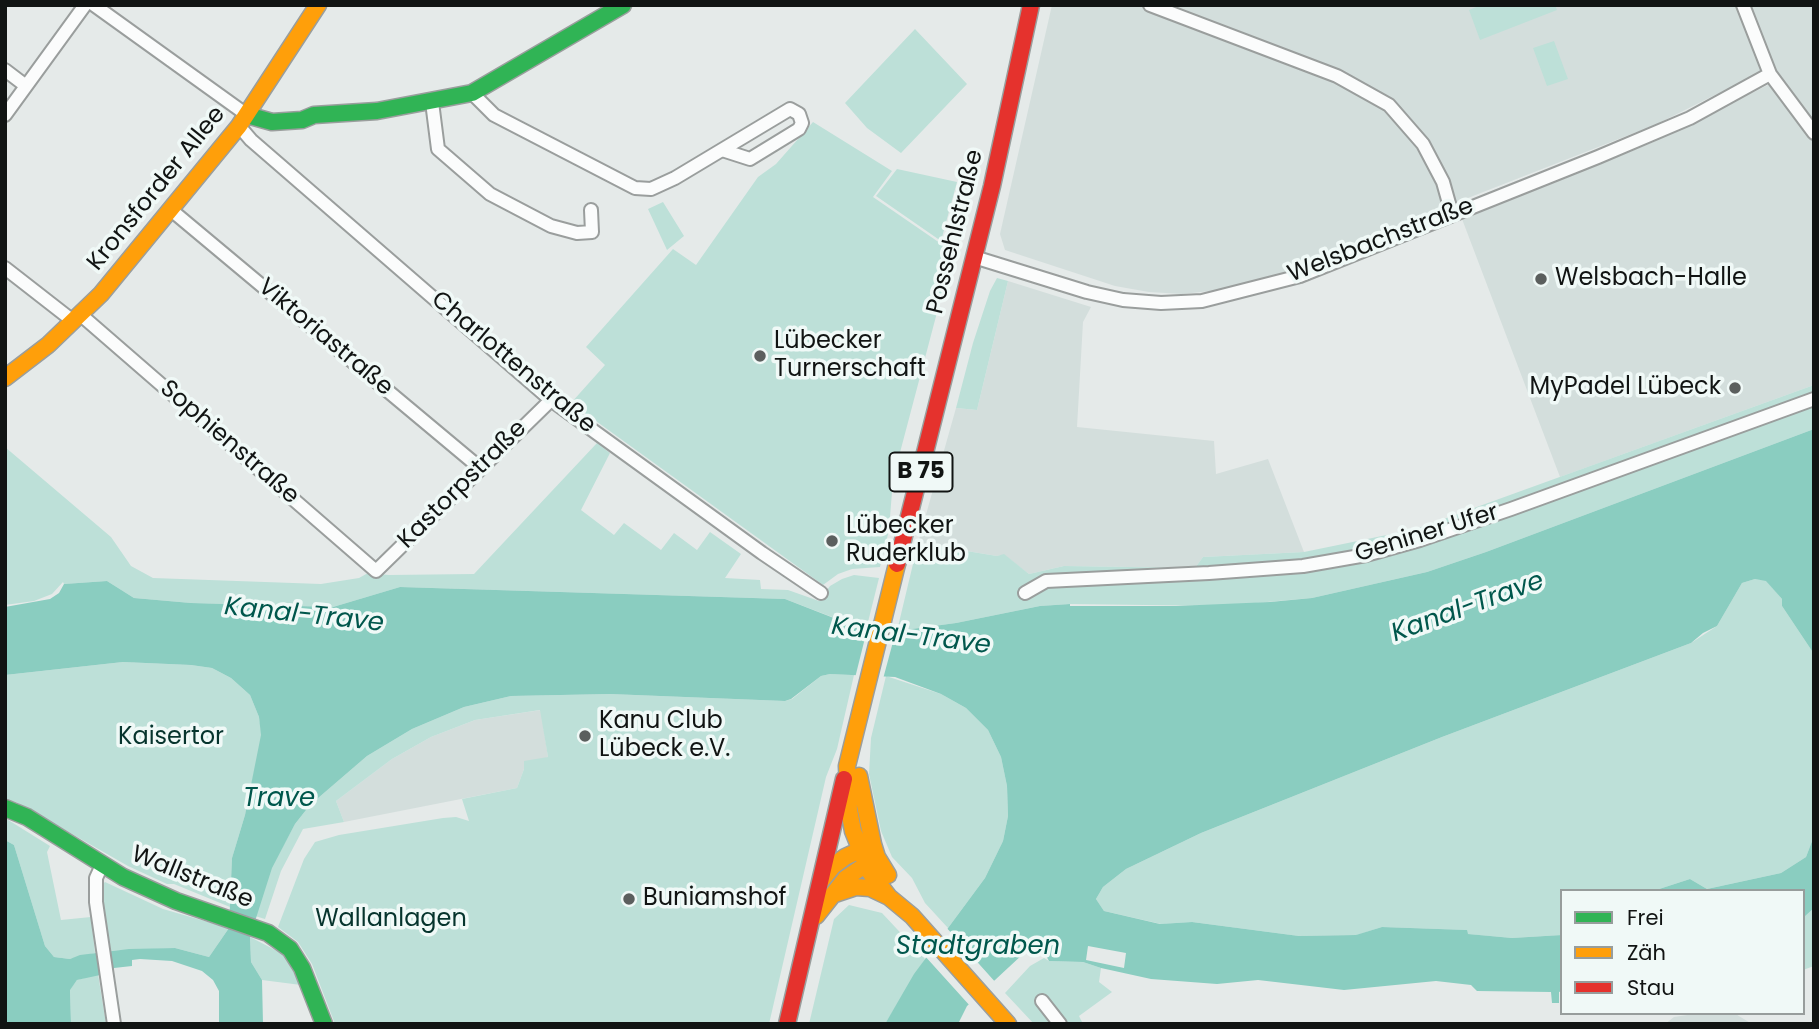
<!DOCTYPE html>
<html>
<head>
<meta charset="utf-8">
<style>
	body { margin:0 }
	#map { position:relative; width:1819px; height:1029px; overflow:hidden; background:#e5eae9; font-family:Poppins,sans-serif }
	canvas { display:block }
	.frame { position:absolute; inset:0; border:7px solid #111413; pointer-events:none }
	.legend { position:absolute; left:1560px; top:889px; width:245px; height:126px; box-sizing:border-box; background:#f0f9f7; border:2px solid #979d9c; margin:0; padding:9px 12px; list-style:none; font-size:21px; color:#111413 }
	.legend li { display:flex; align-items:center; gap:14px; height:35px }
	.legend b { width:35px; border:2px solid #979d9c }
</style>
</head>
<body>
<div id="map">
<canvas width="1819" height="1029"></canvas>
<div class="frame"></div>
<ul class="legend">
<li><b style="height:9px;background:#30b455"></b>Frei</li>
<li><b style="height:9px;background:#ff9f0a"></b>Zäh</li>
<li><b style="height:9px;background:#e5322d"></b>Stau</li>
</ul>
</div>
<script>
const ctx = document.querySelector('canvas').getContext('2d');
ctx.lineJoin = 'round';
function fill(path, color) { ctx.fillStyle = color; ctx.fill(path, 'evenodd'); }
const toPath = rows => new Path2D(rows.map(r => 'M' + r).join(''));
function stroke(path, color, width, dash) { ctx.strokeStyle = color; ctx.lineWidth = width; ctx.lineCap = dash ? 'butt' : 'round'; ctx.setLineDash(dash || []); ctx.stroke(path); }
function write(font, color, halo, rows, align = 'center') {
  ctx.font = font + ' Poppins,sans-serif'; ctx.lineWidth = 7; ctx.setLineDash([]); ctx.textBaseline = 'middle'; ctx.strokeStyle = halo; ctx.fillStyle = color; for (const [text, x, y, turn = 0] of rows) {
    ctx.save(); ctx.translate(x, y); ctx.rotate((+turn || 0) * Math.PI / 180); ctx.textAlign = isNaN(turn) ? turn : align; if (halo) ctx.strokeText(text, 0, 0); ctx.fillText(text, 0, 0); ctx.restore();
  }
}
fill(toPath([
	[1052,5,1814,5,1814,385,1560,477,1462,219,1649,144,1780,79,1773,66,1657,124,1427,214,1290,272,1229,289,1182,294,1149,292,1115,286,1005,250,1000,234],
	[1008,281,1091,307,1083,322,1077,427,1214,441,1216,474,1268,459,1304,552,1203,557,1195,568,1064,566,1029,574,1004,555,997,556,918,543,956,408,977,410],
	[541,710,548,757,524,769,517,788,344,822,336,801,392,759,431,737,475,720],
	[1701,1013,1734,1013,1752,1024,1665,1024,1674,1017]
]), '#d3dedc');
fill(toPath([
	[1481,5,1555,5,1557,10,1480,40,1469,10],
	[915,29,967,84,901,153,867,128,845,103],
	[1554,41,1568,79,1547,86,1533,48],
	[813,122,892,171,873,197,953,252,893,479,889,530,880,567,852,569,838,574,823,585,571,403,605,365,586,347,673,249,696,265,758,177,776,164],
	[897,169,957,182,941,241,876,196],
	[663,202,684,236,667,250,648,209],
	[997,278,1008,281,977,410,956,408,973,343,990,291],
	[1814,385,1814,429,1486,552,1427,572,1312,598,1222,606,1070,604,1040,606,956,623,897,631,918,543,997,556,1004,554,1029,574,1064,566,1195,568,1203,557,1304,552,1416,529],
	[597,443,610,453,581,510,614,535,624,523,661,550,674,533,697,550,710,532,741,554,725,578,760,580,761,589,788,590,819,601,830,586,842,579,854,575,879,578,866,630,785,599,400,587,333,607,191,603,134,598,107,581,64,584,63,582,52,594,34,601,5,605,5,447,111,537,131,566,153,578,321,584,359,578,368,573,389,575,474,574],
	[1755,579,1766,580,1782,599,1782,606,1814,654,1814,836,1806,857,1781,873,1707,889,1690,879,1653,891,1562,891,1562,935,1512,938,1467,934,1467,930,1382,927,1357,935,1299,936,1192,922,1161,924,1104,911,1096,899,1103,887,1126,869,1201,833,1442,737,1691,643,1717,626,1742,583],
	[123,662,191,665,212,668,231,678,250,695,259,717,262,736,245,815,232,858,230,907,174,884,167,884,128,866,16,802,5,800,5,675],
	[830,674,854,675,837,749,826,777,769,1024,335,1024,312,964,298,942,278,927,304,859,315,842,339,835,443,818,456,817,469,821,462,799,517,788,524,769,524,761,548,757,540,710,475,720,431,737,392,759,336,801,344,822,303,829,281,871,265,919,255,916,271,868,295,824,310,805,367,756,412,729,464,707,511,696,610,694,785,701,792,699,821,676],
	[886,676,941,694,966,708,988,730,1001,757,1007,786,1008,816,1003,841,985,878,948,928,925,903,912,878,892,857,881,831,869,774,871,738],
	[5,818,50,846,47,852,61,920,91,917,95,953,70,959,54,957,45,946,14,845,5,840],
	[105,882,163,909,229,928,209,957,175,948,111,951,107,944,101,886],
	[849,905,882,913,925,959,885,1024,809,1024,834,919],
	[1814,908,1814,966,1803,970,1803,918],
	[250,937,283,954,301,985,262,980,251,962],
	[1044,958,1049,961,1083,962,1101,968,1099,982,1112,992,1079,1016,1083,1024,1034,1024,1005,993,1030,966],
	[98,974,106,1024,71,1024,70,989,77,980]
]), '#bde0d8');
fill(toPath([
	[1814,429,1814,654,1782,606,1782,599,1766,581,1755,579,1742,583,1717,626,1703,633,1691,643,1442,737,1201,833,1126,869,1103,887,1096,899,1104,911,1160,924,1192,922,1299,936,1356,935,1382,927,1467,930,1468,934,1512,938,1562,935,1562,991,1559,992,1559,1003,1552,1003,1551,992,1477,991,1471,985,1436,981,1344,990,1258,980,1217,984,1151,979,1101,968,1083,962,1049,961,1044,952,1033,950,1023,954,967,1006,958,1024,885,1024,914,974,985,878,1003,841,1008,816,1007,786,1001,757,988,730,966,708,941,694,895,677,830,674,821,676,791,699,785,701,610,694,511,696,464,707,412,729,367,756,310,805,295,824,272,868,250,937,251,962,262,980,263,1024,219,1024,219,991,213,980,202,971,172,961,140,959,132,960,132,966,114,968,114,972,77,980,70,990,71,1024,5,1024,5,840,14,845,45,946,54,957,70,959,80,955,129,949,175,948,209,957,229,928,232,858,245,815,261,735,259,717,250,695,231,678,212,668,191,665,123,662,5,675,5,607,50,599,59,593,64,584,107,581,134,598,191,603,333,607,400,587,785,599,862,629,897,631,956,623,1040,606,1070,604,1070,606,1176,606,1270,602,1312,598,1427,572,1486,552],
	[1814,836,1814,908,1803,918,1803,891,1653,891,1690,879,1707,889,1781,873,1806,857]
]), '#8acdc0');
fill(toPath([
	[868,626,897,627,883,679,855,678],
	[945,926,997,984,971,1007,924,955],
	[1088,946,1126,953,1124,968,1086,960]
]), '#e5eae9');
const street = toPath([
	[94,5,247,115],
	[1150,5,1337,76,1389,105,1423,144,1443,182,1452,214],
	[1743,5,1770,74,1814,133],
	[5,70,26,86],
	[472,93,494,115,635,188,651,189,675,178,790,109,799,114,802,123,799,129,750,159,722,150],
	[432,102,438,149,490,194,551,226,577,233,592,232,591,210],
	[5,115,85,5],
	[239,126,251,140,551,400,762,553,821,593],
	[170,209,480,468],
	[974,257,1087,292,1123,300,1161,303,1202,301,1300,276,1598,157,1690,118,1770,74],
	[5,268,73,321],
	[81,315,376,571,551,400],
	[1025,593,1046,581,1209,573,1303,566,1366,555,1420,540,1511,509,1814,399],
	[102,865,96,878,96,902,114,1024],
	[1042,1001,1060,1024]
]);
const fast = toPath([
	[247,115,272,122,302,120,314,115,377,111,472,93,623,5],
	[5,808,27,817,123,877,176,901,268,933,290,949,302,968,324,1024]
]);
const slow = toPath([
	[5,378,48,345,101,294,239,126,318,5],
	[897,564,847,766,849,810,853,831,869,871,889,897,912,916,1008,1024],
	[859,776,873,844,877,857,888,875],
	[821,881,833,866,845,857,873,844],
	[832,895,856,887,870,888,889,897],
	[816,916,846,878,877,857]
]);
const jam = toPath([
	[897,564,992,186,1031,5],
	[787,1024,844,779]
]);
stroke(street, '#9a9e9d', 16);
stroke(fast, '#9a9e9d', 19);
stroke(slow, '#9a9e9d', 19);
stroke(jam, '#9a9e9d', 19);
stroke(street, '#fbfcfc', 12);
stroke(fast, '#30b455', 16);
stroke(slow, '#ff9f0a', 16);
stroke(jam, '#e5322d', 16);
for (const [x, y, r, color] of [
	[1541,279,7,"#5b5f5e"],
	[760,356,7,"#5b5f5e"],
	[1735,388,7,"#5b5f5e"],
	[832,541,7,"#5b5f5e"],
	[585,736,7,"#5b5f5e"],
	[629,899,7,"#5b5f5e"]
]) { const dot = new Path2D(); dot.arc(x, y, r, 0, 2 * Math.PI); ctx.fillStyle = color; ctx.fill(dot); stroke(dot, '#f0f9f7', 2.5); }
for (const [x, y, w] of [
	[921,472,63]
]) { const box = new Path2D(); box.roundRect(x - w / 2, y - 19.5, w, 39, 5); ctx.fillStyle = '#f0f9f7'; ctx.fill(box); stroke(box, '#111413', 2); }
write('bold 23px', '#111413', null, [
	["B 75",921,472]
]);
write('24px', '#111413', '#f0f9f7', [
	["Kronsforder Allee",157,189,-51],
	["Possehlstraße",956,232,-76],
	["Welsbachstraße",1381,241,-21],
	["Viktoriastraße",325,338,40],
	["Charlottenstraße",513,363,40],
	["Sophienstraße",229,443,41],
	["Kastorpstraße",463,485,-45],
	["Geniner Ufer",1427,534,-17],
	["Wallstraße",192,878,22]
]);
write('24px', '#111413', '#f0f9f7', [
	["Welsbach-Halle",1555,279],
	["Lübecker",774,342],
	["Turnerschaft",774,370],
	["MyPadel Lübeck",1721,388,"right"],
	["Lübecker",846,527],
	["Ruderklub",846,555],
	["Kanu Club",599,722],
	["Lübeck e.V.",599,750],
	["Buniamshof",643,899]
], 'left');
write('24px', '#06342d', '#f0f9f7', [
	["Kaisertor",171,738],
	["Wallanlagen",391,920]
]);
write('italic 26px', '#00574c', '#f0f9f7', [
	["Kanal-Trave",1468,608,-20],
	["Kanal-Trave",304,616,6],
	["Kanal-Trave",911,637,7],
	["Trave",279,799],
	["Stadtgraben",978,947]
]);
</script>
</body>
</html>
